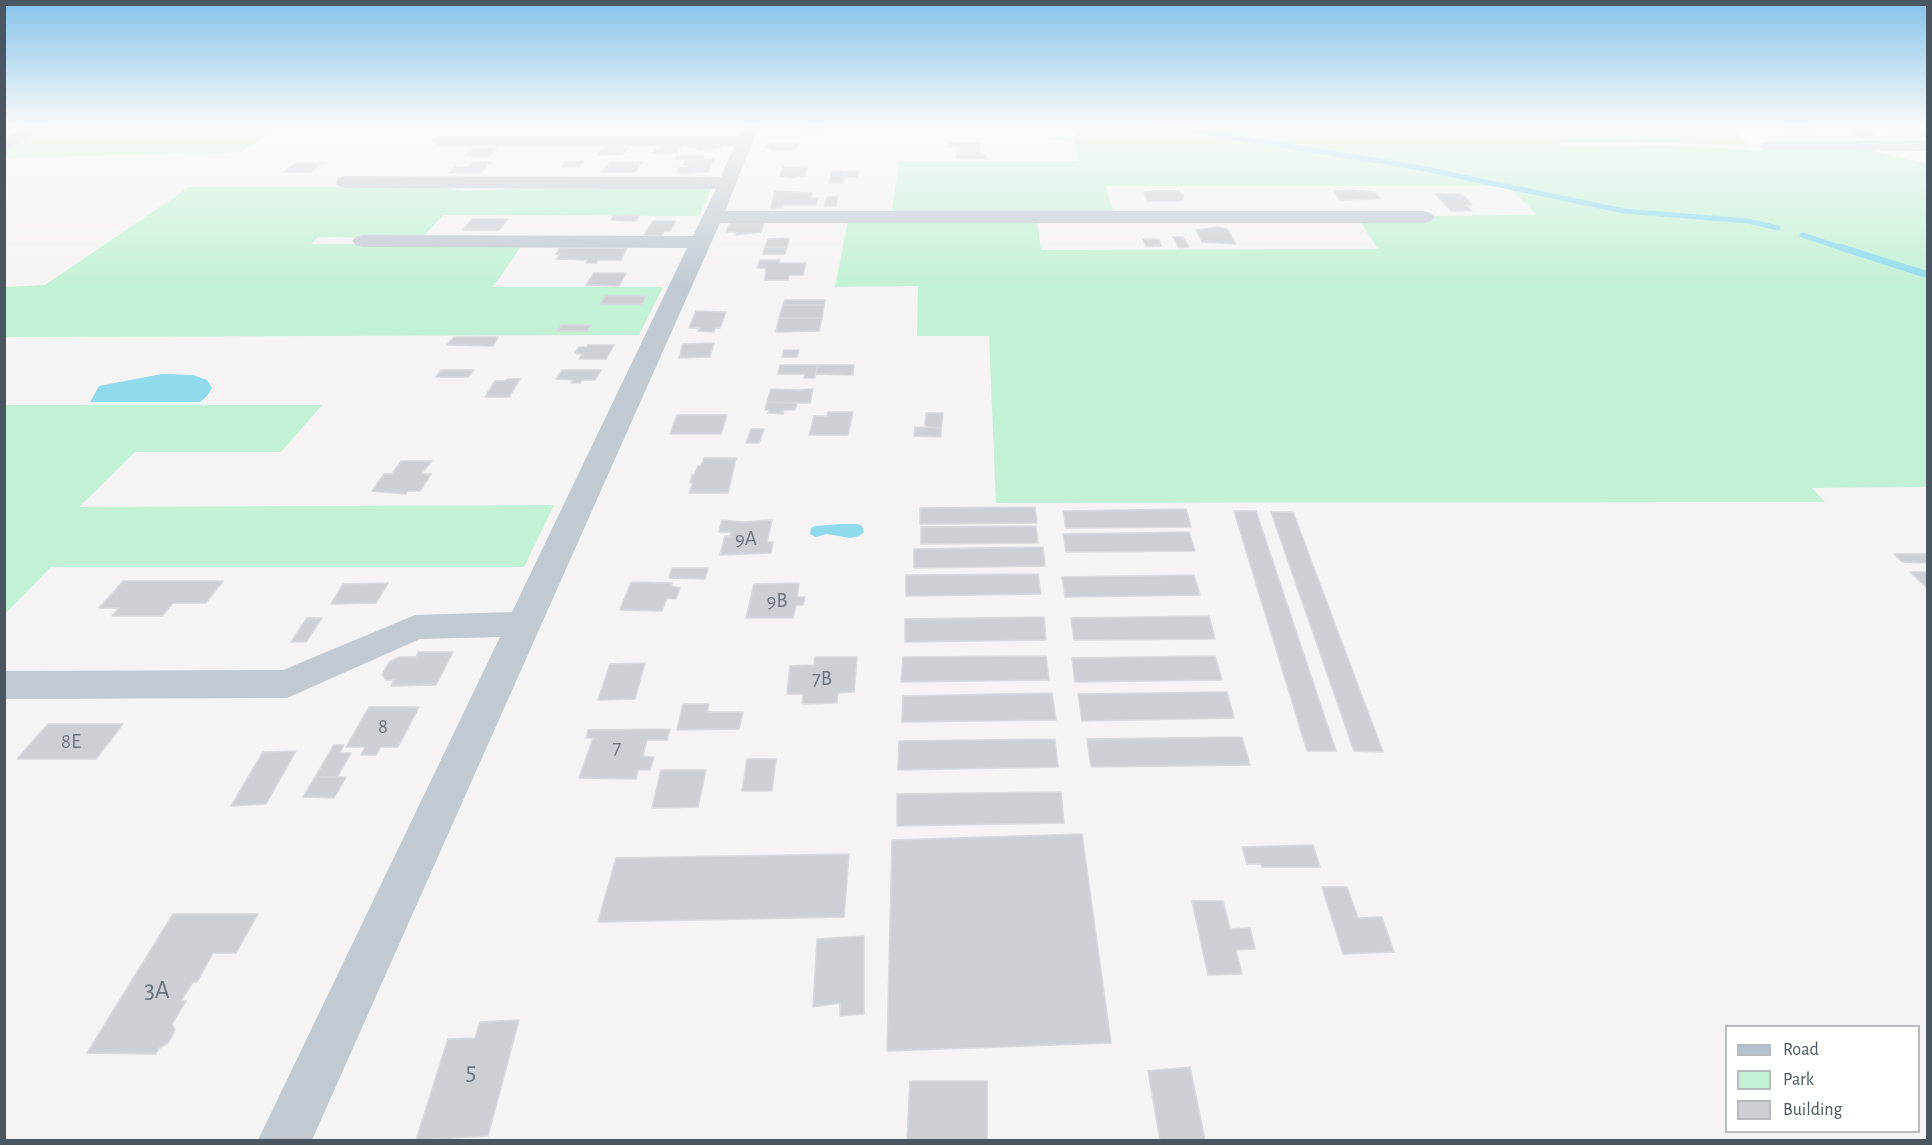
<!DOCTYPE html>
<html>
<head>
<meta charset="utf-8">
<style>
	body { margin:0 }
	#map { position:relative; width:1932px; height:1145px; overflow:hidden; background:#f5f3f3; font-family:"Alegreya Sans",sans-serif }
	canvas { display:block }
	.frame { position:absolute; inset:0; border:6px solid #4a5661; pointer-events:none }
	.legend { position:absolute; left:1725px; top:1025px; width:195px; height:108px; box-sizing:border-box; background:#fff; border:2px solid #b7bbc0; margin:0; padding:8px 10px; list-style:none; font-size:18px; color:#4a5661 }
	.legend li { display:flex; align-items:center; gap:12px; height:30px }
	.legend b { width:30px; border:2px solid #b7bbc0 }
</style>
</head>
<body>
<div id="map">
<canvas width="1932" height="1145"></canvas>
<div class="frame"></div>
<ul class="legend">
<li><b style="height:8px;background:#b3c2d1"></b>Road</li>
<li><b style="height:16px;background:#c3f1d5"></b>Park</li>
<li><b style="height:16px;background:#cdcfd5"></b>Building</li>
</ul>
</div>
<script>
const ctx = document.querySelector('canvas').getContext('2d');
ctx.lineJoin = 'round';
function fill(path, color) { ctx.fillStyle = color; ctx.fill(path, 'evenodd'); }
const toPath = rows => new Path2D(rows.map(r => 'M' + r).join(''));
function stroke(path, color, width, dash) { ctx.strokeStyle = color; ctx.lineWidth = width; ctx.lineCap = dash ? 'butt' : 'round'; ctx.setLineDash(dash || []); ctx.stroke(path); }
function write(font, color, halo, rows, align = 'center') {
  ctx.font = font + ' "Alegreya Sans",sans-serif'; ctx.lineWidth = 6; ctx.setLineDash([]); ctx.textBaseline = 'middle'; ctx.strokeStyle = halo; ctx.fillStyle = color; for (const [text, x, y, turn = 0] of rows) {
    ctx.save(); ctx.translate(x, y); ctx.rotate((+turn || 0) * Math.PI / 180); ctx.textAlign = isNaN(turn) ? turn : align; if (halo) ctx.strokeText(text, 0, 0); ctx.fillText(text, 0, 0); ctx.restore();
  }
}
fill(toPath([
	[45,126,280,126,241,152,5,158,4,150],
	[1075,126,1734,126,1747,145,1636,142,1557,143,1563,147,1661,145,1750,150,1869,149,1927,164,1927,487,1812,488,1825,502,996,503,989,336,917,336,918,286,835,287,848,220,1037,220,1041,250,1378,249,1359,220,1434,220,1430,216,1537,215,1513,191,1494,186,1106,186,1113,211,892,211,899,161,1078,161,1074,140,1050,139,1049,137,1076,137],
	[189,187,433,187,467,191,544,187,713,187,699,216,443,215,422,238,318,237,311,244,522,245,493,287,663,287,639,335,5,337,4,287,45,285],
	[5,405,322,405,281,452,135,452,79,507,554,505,524,567,51,567,5,614]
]), '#c3f1d5');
fill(toPath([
	[162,374,193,375,207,380,212,388,207,396,200,402,90,402,99,386],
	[841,524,857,524,862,526,864,532,859,536,850,538,827,534,816,537,810,534,811,528,815,526]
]), '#90daee');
stroke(toPath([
	[1164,126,1410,166,1624,211,1748,221,1778,228],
	[1802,235,1845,249]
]), '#90daee', 5);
stroke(toPath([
	[1840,247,1928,275]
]), '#90daee', 7);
const building = toPath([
	[805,126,824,126,822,131,803,131,805,126],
	[1782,126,1806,126,1814,131,1789,131,1782,126],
	[1892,128,1919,128,1928,132,1928,137,1911,137,1892,128],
	[1850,131,1867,131,1878,137,1861,137,1850,131],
	[949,142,980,143,979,151,957,151,958,147,948,147,949,142],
	[692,143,723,143,720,148,697,150,698,148,689,148,692,143],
	[768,143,799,143,795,151,769,151,771,148,766,148,768,143],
	[659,145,682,145,677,153,654,153,659,145],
	[605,146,614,146,629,147,622,155,598,155,605,146],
	[473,147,498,147,489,156,464,156,473,147],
	[957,151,979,151,986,155,986,159,956,159,957,151],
	[677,156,704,156,702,159,676,159,677,156],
	[714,159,708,172,679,174,680,172,677,172,679,168,688,167,689,165,683,165,685,160,714,159],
	[566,161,584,161,579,167,561,167,566,161],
	[472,162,491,162,480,173,449,173,455,167,468,167,472,162],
	[610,162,642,162,635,172,602,172,610,162],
	[295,163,322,163,311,172,284,172,295,163],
	[783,167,807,167,805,176,795,176,795,178,780,176,783,167],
	[832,171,846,171,843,183,829,183,832,171],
	[846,171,859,171,857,177,844,177,846,171],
	[1351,190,1375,192,1380,199,1340,200,1334,191,1351,190],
	[775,191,812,193,811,198,818,198,816,205,783,205,783,208,771,208,775,191],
	[1154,191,1179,191,1184,197,1182,197,1183,201,1147,201,1144,192,1154,191],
	[1435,194,1462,194,1472,205,1466,205,1472,211,1451,211,1435,194],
	[838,196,836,206,824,206,827,197,838,196],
	[613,216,639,216,636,221,626,221,611,220,613,216],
	[472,219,508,219,499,230,463,230,472,219],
	[731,220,765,220,761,232,736,235,737,232,726,232,731,220],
	[653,221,676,221,670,231,664,231,662,236,644,235,653,221],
	[1218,227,1227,229,1236,244,1202,242,1196,230,1218,227],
	[1173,237,1183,237,1189,247,1179,248,1173,237],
	[789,238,787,247,765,247,768,239,789,238],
	[1143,239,1159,239,1161,246,1146,246,1143,239],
	[765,247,787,247,785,254,763,254,765,247],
	[560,248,627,248,621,260,598,260,596,263,586,263,588,260,556,259,560,254,556,254,560,248],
	[760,260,780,260,779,263,806,263,803,275,789,275,788,280,765,280,766,268,757,268,760,260],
	[594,273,626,273,619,286,586,285,594,273],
	[605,296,646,296,642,304,601,304,605,296],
	[785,300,825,300,824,305,783,305,785,300],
	[783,305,824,305,822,318,779,318,783,305],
	[696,311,726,312,720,328,715,328,714,332,698,331,700,328,689,328,696,311],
	[779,318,822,318,819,331,776,332,779,318],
	[561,325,591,325,587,331,557,331,561,325],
	[454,337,498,337,493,346,447,345,454,337],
	[714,343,710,357,679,358,683,344,714,343],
	[588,345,614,345,606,359,579,359,583,354,575,353,579,347,587,347,588,345],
	[784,350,799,350,797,357,782,357,784,350],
	[780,365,818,365,815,378,804,378,805,374,778,374,780,365],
	[818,365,854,365,853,375,816,374,818,365],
	[441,370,474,370,468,377,436,377,441,370],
	[562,370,601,370,595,380,582,380,580,383,571,383,573,380,556,379,562,370],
	[507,379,520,379,509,397,485,397,495,381,506,381,507,379],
	[771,389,798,390,813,389,810,403,767,402,771,389],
	[767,402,797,403,795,410,784,410,783,414,768,413,769,410,765,410,767,402],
	[828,412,853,412,848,435,809,435,814,416,827,416,828,412],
	[926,413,943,413,941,428,925,427,926,413],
	[677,415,727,415,721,434,670,434,677,415],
	[915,427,941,428,941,437,914,436,915,427],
	[751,429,764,429,759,443,746,443,751,429],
	[704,458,736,458,728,493,689,493,693,483,690,483,692,475,694,475,698,466,701,466,704,458],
	[401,461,432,461,421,474,431,474,420,491,407,491,406,494,372,491,384,474,392,474,401,461],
	[1035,507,1037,523,920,524,920,508,1035,507],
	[1186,509,1191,527,1066,528,1063,511,1186,509],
	[1234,511,1256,511,1336,751,1307,751,1234,511],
	[1271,512,1293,512,1383,752,1354,751,1271,512],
	[722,520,743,522,772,520,767,542,773,542,771,553,720,555,725,536,730,536,731,532,719,532,722,520],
	[1036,526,1038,543,921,544,921,527,1036,526],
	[1189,532,1195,551,1066,552,1063,534,1189,532],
	[1043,547,1045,566,914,568,914,549,1043,547],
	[1894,554,1928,554,1928,563,1902,562,1894,554],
	[672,568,708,568,705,579,669,578,672,568],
	[1910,572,1928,572,1928,589,1910,572],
	[1038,574,1041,594,906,596,906,575,1038,574],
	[1194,575,1200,595,1065,597,1062,577,1194,575],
	[123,581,223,581,206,603,173,603,162,616,112,616,119,608,99,608,123,581],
	[631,582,672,583,671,586,680,588,676,599,667,598,662,611,620,610,631,582],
	[388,583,376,603,331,604,343,584,388,583],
	[799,583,797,597,805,597,803,605,796,605,793,618,746,618,754,584,799,583],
	[1209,616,1215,639,1074,640,1071,618,1209,616],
	[1044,617,1046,640,905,642,905,619,1044,617],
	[307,618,322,618,306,642,291,642,307,618],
	[418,652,453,652,436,685,391,686,394,680,386,680,382,675,389,662,399,657,416,657,418,652],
	[1046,656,1049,680,901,682,903,657,1046,656],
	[1215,656,1222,680,1075,682,1072,658,1215,656],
	[815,657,857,657,854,692,838,693,837,703,802,704,803,694,787,694,790,666,814,665,815,657],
	[645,663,635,699,598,700,610,664,645,663],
	[1227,692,1234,718,1082,721,1078,694,1227,692],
	[1052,693,1056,720,902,722,903,696,1052,693],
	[683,704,709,704,707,712,743,712,739,729,677,730,683,704],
	[369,707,419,707,398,747,381,747,376,755,361,755,365,747,346,747,369,707],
	[48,724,123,724,96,759,17,759,48,724],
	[670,729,667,740,647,740,643,756,654,757,650,770,638,770,636,779,579,778,593,738,586,738,588,730,670,729],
	[1242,737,1250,765,1091,767,1087,739,1242,737],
	[1055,739,1058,767,898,770,899,741,1055,739],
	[334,745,344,745,340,753,351,753,337,777,315,777,334,745],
	[296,751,266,804,231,806,263,752,296,751],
	[747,759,776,759,772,791,742,791,747,759],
	[661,770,706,770,698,807,652,808,661,770],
	[315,777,346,777,334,798,303,797,315,777],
	[1061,792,1064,823,897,826,897,794,1061,792],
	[1082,834,1111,1043,887,1051,892,840,1082,834],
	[1313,845,1320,867,1262,867,1261,864,1247,864,1242,847,1313,845],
	[849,854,844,917,598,922,616,858,849,854],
	[1322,887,1347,887,1358,918,1382,917,1394,952,1343,954,1322,887],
	[1192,901,1223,901,1230,929,1250,928,1255,949,1236,950,1242,974,1208,975,1192,901],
	[173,914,258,914,236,953,213,953,197,982,193,982,181,1001,186,1001,172,1024,175,1030,168,1043,158,1049,156,1054,87,1053,173,914],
	[864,936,864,1014,840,1016,840,1003,813,1007,817,939,864,936],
	[519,1020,488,1136,416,1140,448,1039,475,1038,480,1022,519,1020],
	[1190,1067,1205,1140,1160,1140,1148,1071,1190,1067],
	[910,1081,987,1081,987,1140,907,1140,910,1081]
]);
fill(building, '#cdcfd5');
stroke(building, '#d7d9de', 1.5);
fill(toPath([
	[26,126,46,126,44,130,4,151,4,138,26,126],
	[743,126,759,126,725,211,1424,211,1431,213,1434,217,1431,221,1424,223,720,223,312,1140,258,1140,500,637,420,639,287,698,4,699,4,671,283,670,415,615,512,612,687,248,363,247,356,245,352,241,356,237,363,235,693,236,716,189,345,188,338,186,336,182,338,178,345,176,721,177,734,146,441,146,435,145,432,141,435,137,441,136,738,136,743,126],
	[1770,141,1928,141,1928,151,1764,150,1761,146,1764,142,1770,141]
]), '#c1cad2');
fill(toPath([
	[4,126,13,126,11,130,4,131,4,126]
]), '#b3c2d1');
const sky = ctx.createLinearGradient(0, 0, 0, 286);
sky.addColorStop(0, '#85c3ea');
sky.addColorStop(0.44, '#fafafa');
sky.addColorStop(1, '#fafafa00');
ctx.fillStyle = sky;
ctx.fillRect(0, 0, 1932, 286);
write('21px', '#6b747e', null, [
	["9A",746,539],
	["9B",777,601],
	["7B",822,679],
	["8",383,727],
	["8E",71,742],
	["7",617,748]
]);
write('26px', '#6b747e', null, [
	["3A",157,990],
	["5",471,1071]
]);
</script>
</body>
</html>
